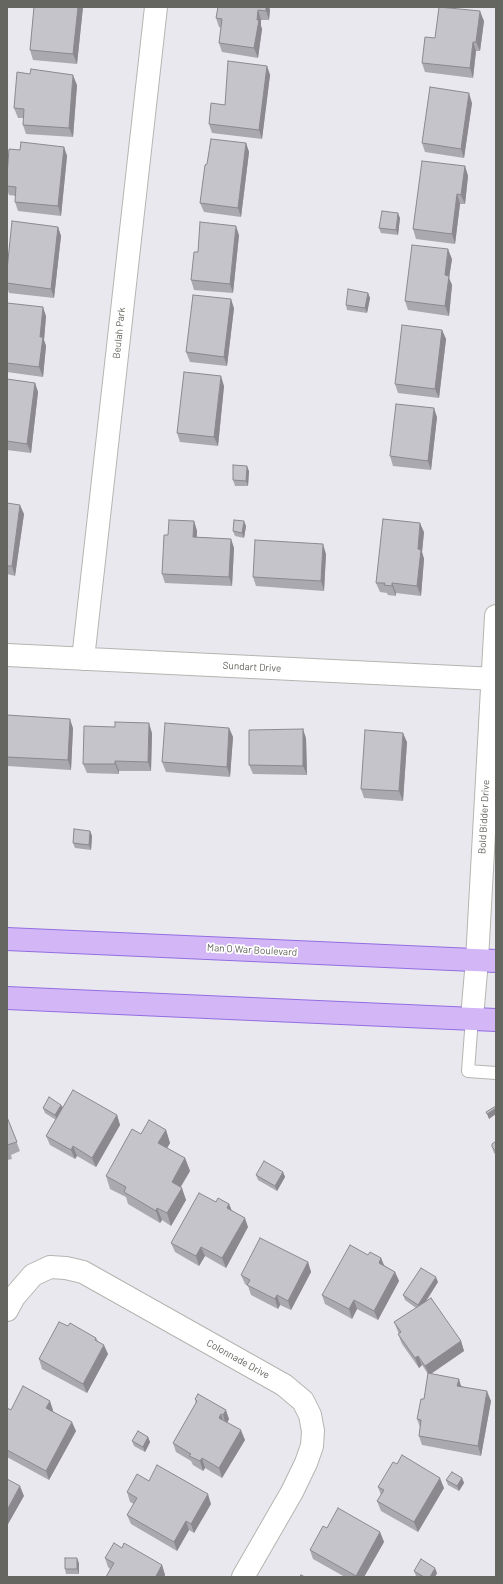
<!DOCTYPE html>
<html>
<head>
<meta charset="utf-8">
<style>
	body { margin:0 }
	#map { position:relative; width:503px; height:1584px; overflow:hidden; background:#eae8ef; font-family:Barlow,sans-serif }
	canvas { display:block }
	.frame { position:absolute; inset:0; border:8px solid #65665f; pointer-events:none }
</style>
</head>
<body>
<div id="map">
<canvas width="503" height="1584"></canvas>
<div class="frame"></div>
</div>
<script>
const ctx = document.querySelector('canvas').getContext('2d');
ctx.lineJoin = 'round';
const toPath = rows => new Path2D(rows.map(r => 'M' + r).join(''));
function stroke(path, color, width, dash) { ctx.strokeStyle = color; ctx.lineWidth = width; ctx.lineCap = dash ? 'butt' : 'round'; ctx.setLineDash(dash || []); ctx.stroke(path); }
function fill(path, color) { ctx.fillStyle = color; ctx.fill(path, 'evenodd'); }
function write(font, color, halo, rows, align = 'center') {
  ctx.font = font + ' Barlow,sans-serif'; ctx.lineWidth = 3.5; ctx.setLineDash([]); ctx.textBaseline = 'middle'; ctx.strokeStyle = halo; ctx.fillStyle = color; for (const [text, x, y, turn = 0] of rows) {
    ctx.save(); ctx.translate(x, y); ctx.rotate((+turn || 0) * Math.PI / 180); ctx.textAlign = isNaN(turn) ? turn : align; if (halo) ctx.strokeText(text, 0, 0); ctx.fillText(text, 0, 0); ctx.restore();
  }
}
const lane = toPath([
	[472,1018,468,1071,496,1073]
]);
const street = toPath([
	[7,655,496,679],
	[83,659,156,7],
	[7,1310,14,1297,33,1275,50,1267,66,1268,83,1272,284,1385,303,1401,310,1415,313,1431,312,1446,306,1463,292,1492,243,1577]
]);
const secondary = toPath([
	[472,1018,477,960,496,616]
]);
const primary = toPath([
	[7,939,496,961],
	[7,998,496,1020]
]);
stroke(lane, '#b4b5b0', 14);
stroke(street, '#b4b5b0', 24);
stroke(secondary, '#b5b6b0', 24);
stroke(primary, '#926ee2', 24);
stroke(lane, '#fff', 12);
stroke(street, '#fff', 22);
stroke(secondary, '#fff', 22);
stroke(primary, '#d2b6f6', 22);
fill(toPath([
	[34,7,83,7,77,64,33,60,30,50],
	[218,7,269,7,270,10,269,20,261,20,261,26,262,29,258,58,222,52,219,43,221,28,219,27,216,18],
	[484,21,480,51,476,51,473,78,425,72,422,63],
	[267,66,270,75,262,139,212,133,209,124,225,105],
	[77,85,73,137,26,134,23,125,23,118,18,118,14,108],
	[472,103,464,158,425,152,422,143],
	[246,143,249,152,241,217,204,212,200,203,207,164],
	[64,147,67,156,61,216,18,211,15,202,16,196,9,195,7,189,7,175,20,150],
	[465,166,468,176,465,204,460,204,455,244,416,239,413,229],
	[400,218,398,235,381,233,379,228],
	[58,227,61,236,54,298,9,293,7,287,7,270],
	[239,235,233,293,194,290,191,280,198,252],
	[452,259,449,278,452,285,449,316,408,310,405,301],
	[368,293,370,298,367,313,347,310,346,305],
	[7,303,46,316,44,340,46,346,43,377,7,372],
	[234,308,227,366,190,362,186,352],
	[442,330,446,339,439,398,398,393,395,384],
	[7,379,35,383,38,392,31,453,7,450],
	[224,386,218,446,180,442,177,433],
	[437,417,431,470,393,466,390,456],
	[249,471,248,486,235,486,233,480],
	[7,503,24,514,15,576,7,574],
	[194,521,197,531,197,537,231,539,234,548,232,586,165,583,162,574,168,535],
	[246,526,244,538,235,536,233,531],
	[424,532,422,552,424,559,421,596,396,593,396,596,388,595,387,593,380,592,376,583],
	[326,554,324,591,256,586,253,577],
	[7,715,73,728,71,770,7,766],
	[229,728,233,737,230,777,166,772,162,762],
	[152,733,151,771,119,771,119,774,87,773,83,764],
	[306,738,307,775,253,774,249,765],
	[407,742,403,801,364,798,361,789],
	[90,831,92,836,91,850,75,848,73,843],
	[61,1105,63,1107,117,1115,120,1125,96,1167,77,1156,75,1159,50,1145,46,1136,56,1120,45,1113,43,1108],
	[7,1117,20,1151,11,1155,12,1159,7,1160],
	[166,1130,170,1143,167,1148,185,1158,190,1171,181,1187,186,1200,171,1226,162,1220,160,1223,128,1204,126,1197,110,1189,106,1176,141,1134],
	[496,1141,496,1155,494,1153,492,1147],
	[283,1172,285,1177,277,1191,258,1180,256,1175],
	[216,1202,229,1204,232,1211,248,1227,226,1268,205,1256,199,1266,175,1252,171,1243],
	[368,1255,381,1258,384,1265,395,1272,399,1281,378,1320,357,1309,352,1319,325,1304,322,1295],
	[308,1262,311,1272,291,1310,280,1305,278,1309,251,1295,248,1286,245,1284,241,1275],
	[438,1282,427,1300,461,1341,464,1351,431,1374,462,1386,491,1401,481,1456,422,1445,419,1436,420,1427,417,1419,424,1399,428,1374,422,1365,419,1368,402,1344,398,1334,399,1334,394,1322,416,1308,405,1300,403,1295],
	[68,1326,96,1338,98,1341,108,1354,87,1393,42,1369,39,1359],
	[195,1399,229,1419,227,1422,245,1440,222,1478,205,1468,203,1471,193,1465,191,1461,176,1452,173,1443,196,1404],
	[7,1408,11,1410,53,1410,53,1411,76,1431,49,1480,7,1457],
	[148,1437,150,1442,145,1452,134,1446,132,1441],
	[397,1464,444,1488,418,1532,381,1511,377,1501,381,1495,378,1487],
	[462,1478,464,1483,459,1491,448,1485,446,1480],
	[149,1481,211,1504,194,1533,189,1530,177,1551,131,1524,127,1515,134,1504,130,1502,127,1492],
	[327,1528,380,1532,384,1542,364,1577,345,1577,313,1559,310,1550],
	[122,1548,162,1565,165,1575,164,1577,106,1577,110,1569,108,1567,105,1558],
	[79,1563,79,1574,66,1574,65,1569],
	[414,1571,437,1573,435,1577,418,1577,416,1576]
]), '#aaa9af');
fill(toPath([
	[78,7,83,7,77,64,73,54],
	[266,7,269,7,270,10,269,20,266,11],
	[258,10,261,20,261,26,262,29,258,58,254,48],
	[480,11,484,21,480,51,476,42],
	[473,42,476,51,473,78,470,68],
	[267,66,270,75,262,139,259,130],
	[73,75,77,85,73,137,69,128],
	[469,93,472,103,464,158,461,149],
	[246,143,249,152,241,217,238,208],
	[64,147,67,156,61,216,58,206],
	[465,166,468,176,465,204,461,195],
	[457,194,460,204,455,244,452,234],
	[398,213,400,218,398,235,396,230],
	[236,226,239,235,233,293,230,284],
	[58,227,61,236,54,298,51,289],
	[448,249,452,259,449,278,452,285,449,316,445,306,445,275],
	[368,293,370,298,367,313,365,308],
	[231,299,234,308,227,366,224,357],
	[43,307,46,316,44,340,46,346,43,377,39,367,40,337],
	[442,330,446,339,439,398,435,389],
	[221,376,224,386,218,446,214,437],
	[35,383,38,392,31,453,27,444],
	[434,408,437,417,431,470,428,461],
	[247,466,249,471,248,486,246,481],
	[20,505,24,514,15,576,12,566],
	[194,521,197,531,196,546,193,537],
	[244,521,246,526,244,538,242,533],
	[420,523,424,532,422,552,424,559,421,596,417,586,418,549],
	[231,539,234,548,232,586,229,577],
	[323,544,326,554,324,591,321,581],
	[392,583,396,593,396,596,392,586],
	[70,719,73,728,71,770,68,760],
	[149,723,152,733,151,771,148,762],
	[229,728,233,737,230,777,227,767],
	[303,729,306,738,307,775,303,766],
	[403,733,407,742,403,801,399,791],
	[115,761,119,771,119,774,115,764],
	[90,831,92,836,91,850,89,845],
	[61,1105,63,1110,57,1120,55,1115],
	[496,1108,496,1114,489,1119,487,1114],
	[117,1115,120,1125,96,1167,92,1158],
	[166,1130,170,1143,163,1155,158,1143],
	[73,1146,77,1156,75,1159,71,1150],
	[185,1158,190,1171,176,1194,172,1182],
	[283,1172,285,1177,277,1191,275,1186],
	[182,1188,186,1200,171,1226,167,1213],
	[229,1204,233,1214,227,1208],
	[157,1208,162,1220,160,1223,156,1211],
	[245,1218,248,1227,226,1268,222,1258],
	[201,1247,205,1256,199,1266,196,1256],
	[381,1258,385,1268,379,1263],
	[308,1262,311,1272,291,1310,288,1301],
	[395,1272,399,1281,378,1320,374,1311],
	[436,1277,438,1282,420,1310,418,1305],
	[277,1295,280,1305,278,1309,275,1299],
	[354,1300,357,1309,352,1319,349,1309],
	[461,1341,464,1351,429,1375,425,1366],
	[104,1345,108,1354,87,1393,83,1384],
	[418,1356,422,1365,419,1368,415,1358],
	[459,1379,462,1389,457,1386],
	[487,1391,491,1401,481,1456,478,1446],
	[50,1401,53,1410,50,1417,46,1408],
	[226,1410,229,1419,226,1425,223,1415],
	[221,1414,224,1424,219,1418],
	[72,1422,76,1431,49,1480,46,1471],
	[241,1430,245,1440,222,1478,219,1468],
	[148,1437,150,1442,145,1452,143,1447],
	[202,1458,205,1468,203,1471,200,1461],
	[440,1478,444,1488,418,1532,414,1522],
	[462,1478,464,1483,459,1491,457,1486],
	[20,1486,24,1496,7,1526,7,1510],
	[208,1494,211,1504,194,1533,191,1524],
	[186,1521,189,1530,177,1551,174,1542],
	[380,1532,384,1542,364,1577,357,1577,356,1576],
	[77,1558,79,1563,79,1574,77,1569],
	[162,1565,165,1575,164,1577,156,1577,156,1576],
	[435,1568,437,1573,435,1577,430,1577]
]), '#8b898e');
const building = toPath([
	[34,7,78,7,73,54,30,50,34,7],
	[218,7,266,7,266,11,258,10,257,20,259,20,254,48,219,43,222,19,216,18,218,7],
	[439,7,480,11,476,42,473,42,470,68,422,63,425,37,435,38,439,7],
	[228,61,267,66,259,130,209,124,211,103,225,105,228,61],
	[31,69,73,75,69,128,23,125,24,109,14,108,17,72,30,74,31,69],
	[430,87,469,93,461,149,422,143,430,87],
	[211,139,246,143,238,208,200,203,205,165,207,164,211,139],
	[21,142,64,147,58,206,15,202,16,187,7,186,7,175,9,149,20,150,21,142],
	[422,161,465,166,461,195,457,194,452,234,413,229,422,161],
	[382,211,398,213,396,230,379,228,382,211],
	[12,221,58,227,51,289,7,283,7,270,12,221],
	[200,222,236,226,230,284,191,280,194,252,198,252,200,222],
	[412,245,448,249,445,275,449,276,445,306,405,301,412,245],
	[348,289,368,293,365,308,346,305,348,289],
	[193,295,231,299,224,357,186,352,193,295],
	[7,303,43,307,40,337,43,337,39,367,7,363,7,303],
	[402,325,442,330,435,389,395,384,402,325],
	[184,372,221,376,214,437,177,433,184,372],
	[7,379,35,383,27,444,7,441,7,379],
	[396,404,434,408,428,461,390,456,396,404],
	[233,465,247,466,246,481,233,480,233,465],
	[7,503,20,505,12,566,7,566,7,503],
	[383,519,420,523,418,549,421,550,417,586,392,583,392,586,384,585,385,583,376,583,383,519],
	[169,520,194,521,193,537,231,539,229,577,162,574,164,535,168,535,169,520],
	[234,520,244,521,242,533,233,531,234,520],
	[255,540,323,544,321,581,253,577,255,540],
	[7,715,70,719,68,760,7,757,7,715],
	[115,722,149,723,148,762,115,761,115,764,83,764,84,726,115,727,115,722],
	[165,723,229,728,227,767,162,762,165,723],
	[303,729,303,766,249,765,249,730,303,729],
	[365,730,403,733,399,791,361,789,365,730],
	[74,829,90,831,89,845,73,843,74,829],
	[73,1090,117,1115,92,1158,73,1146,71,1150,46,1136,73,1090],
	[49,1097,61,1105,55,1115,43,1108,49,1097],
	[496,1106,496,1108,487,1114,486,1112,496,1106],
	[7,1117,17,1142,7,1145,8,1149,7,1150,7,1117],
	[149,1120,166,1130,158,1143,185,1158,172,1182,182,1188,167,1213,157,1208,156,1211,124,1192,126,1187,106,1176,132,1129,141,1134,149,1120],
	[496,1141,496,1150,495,1150,492,1147,492,1144,496,1141],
	[264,1161,283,1172,275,1186,256,1175,264,1161],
	[199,1193,216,1202,218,1198,229,1204,227,1208,245,1218,222,1258,201,1247,196,1256,171,1243,199,1193],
	[260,1238,308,1262,288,1301,277,1295,275,1299,247,1285,250,1280,241,1275,260,1238],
	[350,1245,368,1255,370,1252,381,1258,379,1263,395,1272,374,1311,354,1300,349,1309,322,1295,350,1245],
	[421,1268,436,1277,418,1305,403,1295,421,1268],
	[431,1298,461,1341,425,1366,418,1356,415,1358,398,1334,401,1332,394,1322,431,1298],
	[59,1322,68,1326,70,1323,96,1338,95,1340,104,1345,83,1384,39,1359,59,1322],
	[428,1373,459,1379,457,1386,487,1391,478,1446,419,1436,421,1420,417,1419,421,1399,424,1399,428,1373],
	[23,1386,50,1401,46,1408,72,1422,46,1471,7,1450,7,1408,11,1410,23,1386],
	[198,1394,226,1410,223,1415,221,1414,219,1418,241,1430,219,1468,202,1458,200,1461,189,1456,191,1454,173,1443,197,1401,195,1399,198,1394],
	[138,1431,148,1437,143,1447,132,1441,138,1431],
	[402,1455,440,1478,414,1522,377,1501,384,1490,378,1487,393,1462,397,1464,402,1455],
	[157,1465,208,1494,191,1524,186,1521,174,1542,127,1515,137,1498,127,1492,137,1474,149,1481,157,1465],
	[452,1472,462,1478,457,1486,446,1480,452,1472],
	[7,1479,20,1486,7,1510,7,1479],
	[338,1508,380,1532,356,1576,310,1550,323,1526,327,1528,338,1508],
	[114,1543,122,1548,124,1543,162,1565,156,1576,159,1577,106,1577,114,1563,105,1558,114,1543],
	[65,1558,77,1558,77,1569,65,1569,65,1558],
	[421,1559,435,1568,430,1577,424,1577,414,1571,421,1559],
	[301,1575,305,1577,299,1577,301,1575]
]);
fill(building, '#c6c4cb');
stroke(building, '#8b898e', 1);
write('10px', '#65665f', '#fff', [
	["Beulah Park",119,333,-84],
	["Sundart Drive",252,667,3],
	["Bold Bidder Drive",484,817,-87],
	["Man O War Boulevard",252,950,3],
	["Colonnade Drive",238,1359,29]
]);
</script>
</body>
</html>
